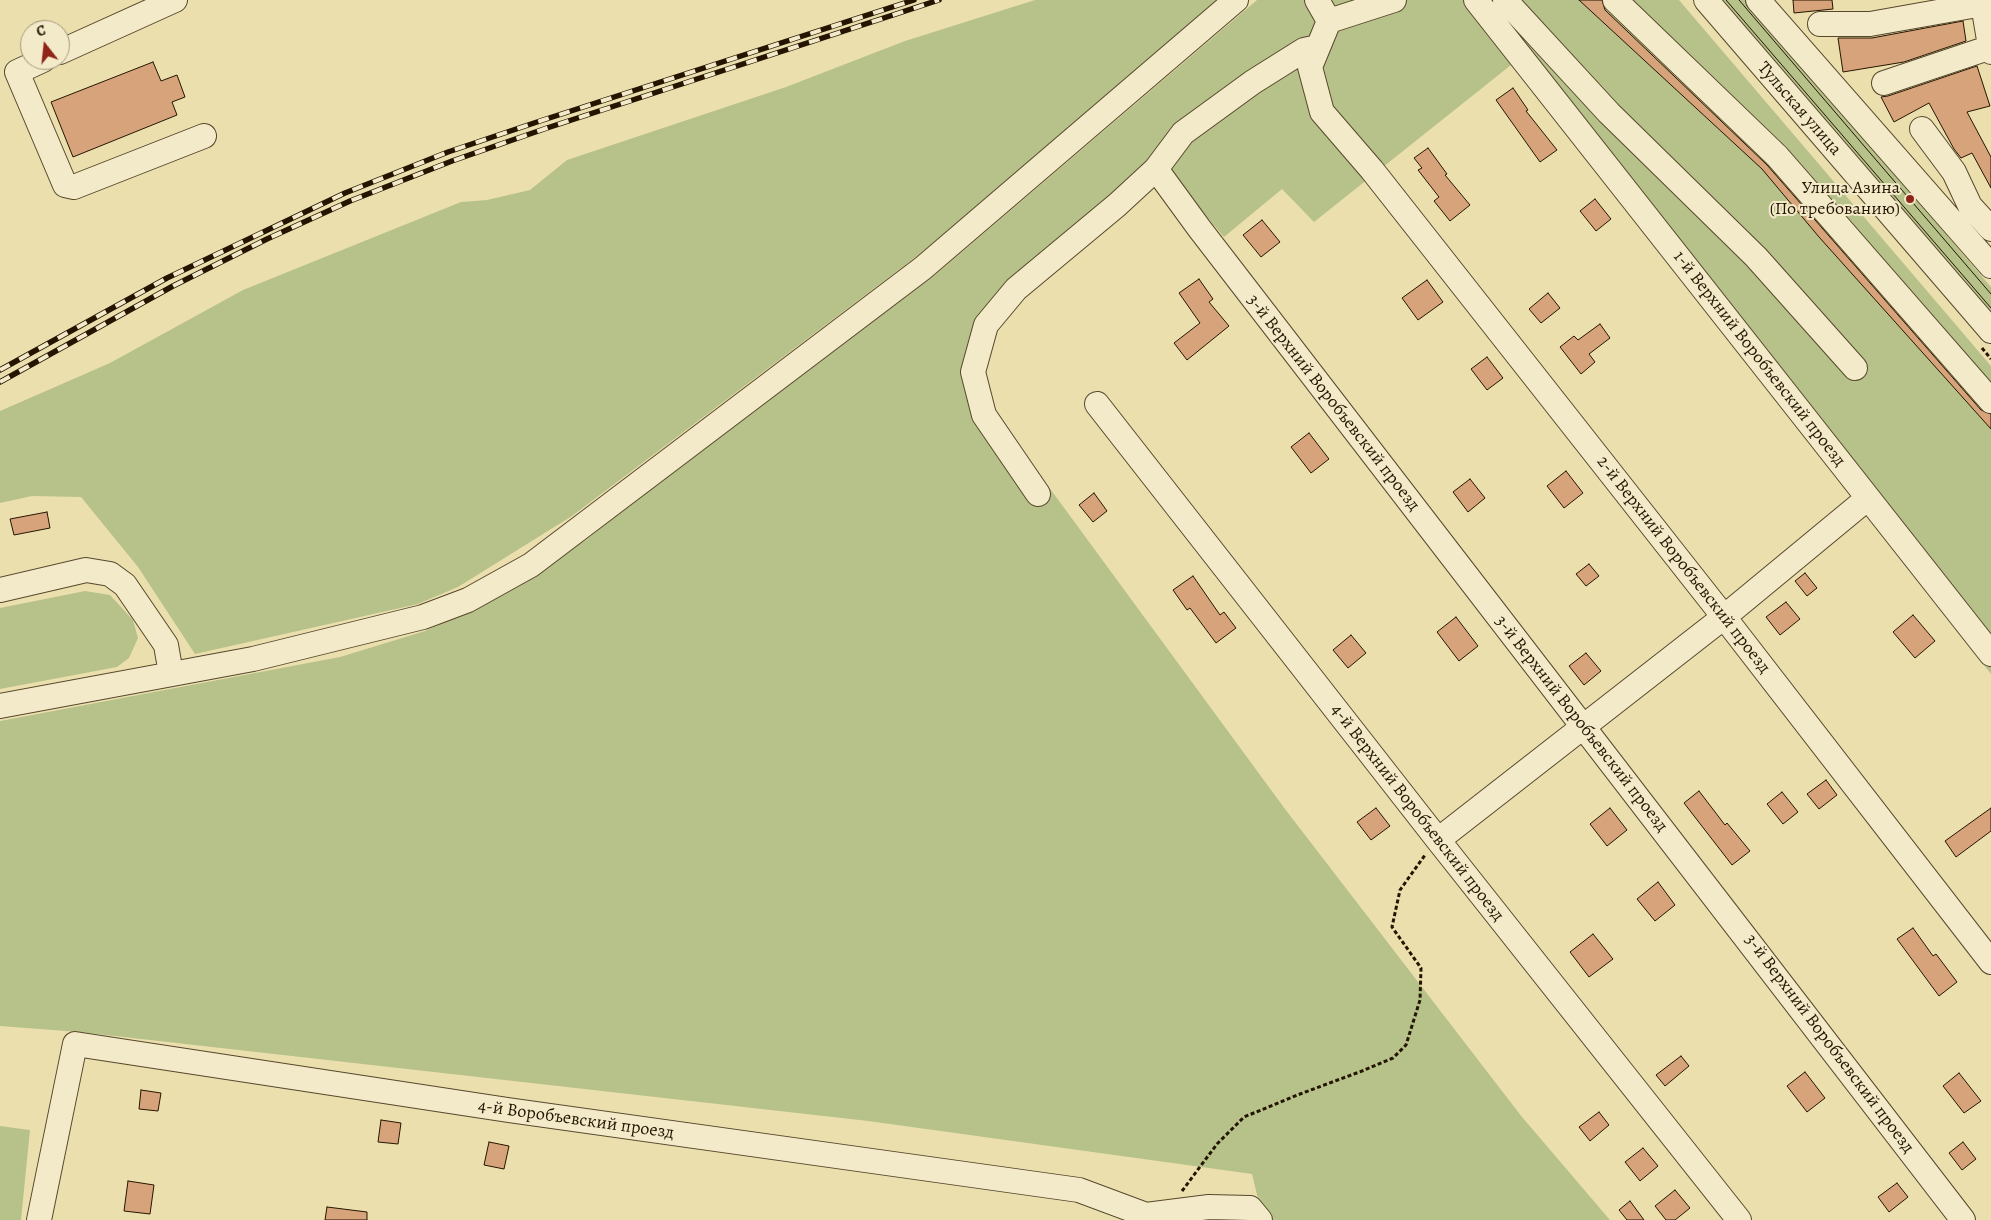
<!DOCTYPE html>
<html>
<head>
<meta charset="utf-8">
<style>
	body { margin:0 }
	#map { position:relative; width:1991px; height:1220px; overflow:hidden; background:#ecdfae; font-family:Alegreya,serif }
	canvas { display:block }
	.north { position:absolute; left:20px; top:20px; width:50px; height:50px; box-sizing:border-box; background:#f3eaca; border:1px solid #a19579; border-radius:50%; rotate:344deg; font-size:14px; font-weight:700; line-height:20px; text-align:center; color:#251500 }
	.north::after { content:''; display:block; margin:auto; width:18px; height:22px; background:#8f2418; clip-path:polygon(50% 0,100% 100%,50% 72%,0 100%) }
</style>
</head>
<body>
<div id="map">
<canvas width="1991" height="1220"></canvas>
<div class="north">С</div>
</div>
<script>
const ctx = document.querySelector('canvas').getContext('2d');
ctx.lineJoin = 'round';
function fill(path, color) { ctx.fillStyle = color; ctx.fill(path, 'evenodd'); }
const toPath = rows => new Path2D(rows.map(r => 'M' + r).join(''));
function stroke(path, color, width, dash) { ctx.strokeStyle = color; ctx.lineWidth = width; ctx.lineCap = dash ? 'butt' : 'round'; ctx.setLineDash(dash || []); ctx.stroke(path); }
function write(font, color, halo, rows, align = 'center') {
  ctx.font = font + ' Alegreya,serif'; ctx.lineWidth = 4; ctx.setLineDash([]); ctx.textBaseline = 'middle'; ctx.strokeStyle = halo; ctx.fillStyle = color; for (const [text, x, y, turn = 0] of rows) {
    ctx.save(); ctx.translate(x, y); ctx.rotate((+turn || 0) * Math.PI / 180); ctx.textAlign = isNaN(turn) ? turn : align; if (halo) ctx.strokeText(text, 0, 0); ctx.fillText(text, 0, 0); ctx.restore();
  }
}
fill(toPath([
	[1035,0,1220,0,917,256,572,516,458,587,418,604,195,654,138,567,81,497,32,496,0,503,0,411,110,363,243,290,461,202,487,200,530,190,567,160,786,87,905,41],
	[1257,0,1679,0,1991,366,1991,674,1521,66,1511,65,1314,222,1282,189,1224,237,1165,168,1015,297,992,329,982,374,996,415,1285,809,1522,1117,1610,1220,1263,1220,1252,1174,868,1121,79,1032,0,1026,0,721,340,657,425,631,474,609,586,540,684,461,935,275],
	[1719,0,1745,0,1991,287,1991,317],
	[85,591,110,595,133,620,138,638,129,658,117,667,0,689,0,608],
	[0,1126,30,1130,21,1220,0,1220]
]), '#b7c28a');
const building = toPath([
	[1579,0,1602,0,1605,10,1767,165,1981,410,1991,414,1991,429,1819,237,1762,169,1579,0],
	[1793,0,1832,0,1833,9,1794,13,1793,0],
	[1963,21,1966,41,1904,62,1843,72,1838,38,1872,38,1963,21],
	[153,62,161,81,177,75,185,97,172,102,177,115,73,157,51,102,153,62],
	[1977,66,1990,106,1967,112,1991,157,1991,188,1972,153,1961,158,1954,149,1929,103,1894,122,1881,97,1888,96,1977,66],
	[1513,88,1528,110,1526,111,1557,150,1540,162,1496,100,1513,88],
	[1428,148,1447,174,1445,175,1470,205,1450,221,1434,201,1439,197,1418,170,1422,168,1414,158,1428,148],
	[1595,199,1611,219,1596,231,1580,211,1595,199],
	[1262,220,1280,242,1261,257,1243,235,1262,220],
	[1199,279,1213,299,1209,302,1229,326,1187,360,1174,343,1200,323,1179,293,1199,279],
	[1427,280,1443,302,1418,320,1402,298,1427,280],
	[1548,293,1560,308,1541,323,1529,309,1548,293],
	[1600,324,1610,338,1589,354,1595,362,1581,374,1560,347,1574,336,1578,340,1600,324],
	[1487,357,1503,378,1487,390,1471,369,1487,357],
	[1309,433,1329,459,1311,473,1291,447,1309,433],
	[1566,471,1583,493,1564,508,1547,486,1566,471],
	[1470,479,1485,498,1468,512,1453,492,1470,479],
	[1094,493,1107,511,1093,522,1079,505,1094,493],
	[47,512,50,528,14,535,10,519,47,512],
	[1589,564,1599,576,1586,586,1576,574,1589,564],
	[1805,573,1817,588,1807,596,1795,581,1805,573],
	[1193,576,1220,615,1224,612,1236,628,1216,643,1190,608,1187,610,1173,590,1193,576],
	[1786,602,1800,619,1780,635,1766,617,1786,602],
	[1913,615,1935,641,1915,658,1893,632,1913,615],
	[1456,617,1478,646,1459,661,1437,632,1456,617],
	[1351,635,1366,653,1348,668,1333,650,1351,635],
	[1586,653,1601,671,1584,685,1569,666,1586,653],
	[1826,780,1837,795,1819,809,1807,794,1826,780],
	[1699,791,1725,825,1727,823,1750,851,1732,865,1684,803,1699,791],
	[1782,792,1798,812,1783,824,1767,804,1782,792],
	[1376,808,1390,826,1371,840,1357,822,1376,808],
	[1610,808,1627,830,1607,846,1590,824,1610,808],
	[1991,808,1991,831,1956,857,1945,841,1991,808],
	[1658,882,1675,905,1655,921,1637,899,1658,882],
	[1913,928,1933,956,1936,954,1957,982,1939,996,1897,939,1913,928],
	[1593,934,1613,959,1589,977,1570,952,1593,934],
	[1681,1056,1689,1066,1665,1086,1656,1075,1681,1056],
	[1805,1072,1825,1098,1807,1112,1787,1086,1805,1072],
	[1959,1073,1981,1101,1964,1113,1943,1086,1959,1073],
	[141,1090,161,1093,158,1111,139,1109,141,1090],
	[1599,1112,1609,1125,1590,1141,1579,1127,1599,1112],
	[381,1120,401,1123,398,1144,378,1142,381,1120],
	[489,1142,509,1146,504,1169,484,1165,489,1142],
	[1963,1142,1976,1159,1962,1170,1949,1153,1963,1142],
	[1643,1148,1658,1166,1640,1181,1625,1162,1643,1148],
	[128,1181,154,1185,150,1214,124,1211,128,1181],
	[1897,1183,1908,1197,1889,1212,1878,1197,1897,1183],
	[1675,1190,1690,1208,1675,1220,1666,1220,1655,1206,1675,1190],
	[1630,1201,1644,1220,1627,1220,1619,1210,1630,1201],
	[327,1207,367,1212,367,1220,325,1220,327,1207]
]);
fill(building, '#d6a37b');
stroke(building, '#251500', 1);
const minor = toPath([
	[1317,0,1329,21],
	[1394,0,1329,21,1310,67,1322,112,1372,170,1724,617,1991,962],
	[1476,0,1991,654],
	[1505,0,1609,113,1756,257,1855,368],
	[1615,0,1777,156,1991,401],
	[1706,0,1991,331],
	[1758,0,1991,266],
	[1983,4,1991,52],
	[1820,24,1870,24,1983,4,1991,1],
	[60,52,175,0],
	[43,60,17,72,65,185,74,187,204,136],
	[1884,83,1991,47],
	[1922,129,1954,172,1970,206,1991,229],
	[1156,169,1183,133,1253,82,1304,50,1318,47],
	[1097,404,1438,840,1739,1220],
	[1038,494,984,415,973,372,986,325,1016,289,1117,205,1156,169,1199,228,1963,1220],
	[0,590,86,570,110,574,125,585,166,645,171,674],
	[0,706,253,659,423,617,468,600,531,565,923,268,1236,0],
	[1438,840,1724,617,1868,498],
	[39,1220,75,1044,508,1110,1079,1190,1146,1215,1209,1207,1250,1208,1260,1220]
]);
stroke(minor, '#57482c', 26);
stroke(toPath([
	[1982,348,1991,359],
	[1182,1191,1217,1144,1244,1117,1300,1094,1362,1071,1393,1058,1406,1045,1420,1000,1421,968,1392,927,1400,890,1425,855]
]), '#251500', 3, [4, 2.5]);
stroke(minor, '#f3eaca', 24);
stroke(toPath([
	[1726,0,1991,308],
	[1739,0,1991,294]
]), '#251500', 1);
const rail = toPath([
	[0,370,167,278,345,193,448,152,540,121,914,0],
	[0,382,173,286,267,239,350,201,452,161,547,128,939,0]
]);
stroke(rail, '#251500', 5.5);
stroke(rail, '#f3eaca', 4, [11]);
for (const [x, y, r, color] of [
	[1910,199,5,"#8f2418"]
]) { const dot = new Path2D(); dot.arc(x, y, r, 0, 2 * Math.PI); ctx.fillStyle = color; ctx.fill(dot); stroke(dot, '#f3eaca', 2); }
write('18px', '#251500', '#f3eaca', [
	["Тульская улица",1799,109,49],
	["1-й Верхний Воробъевский проезд",1759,359,52],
	["3-й Верхний Воробъевский проезд",1333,403,52],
	["2-й Верхний Воробъевский проезд",1683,565,52],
	["3-й Верхний Воробъевский проезд",1581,724,52],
	["4-й Верхний Воробъевский проезд",1417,813,52],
	["3-й Верхний Воробъевский проезд",1829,1044,53],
	["4-й Воробъевский проезд",576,1120,8]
]);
write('18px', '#251500', '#f3eaca', [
	["Улица Азина",1900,189],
	["(По требованию)",1900,210]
], 'right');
</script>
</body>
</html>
